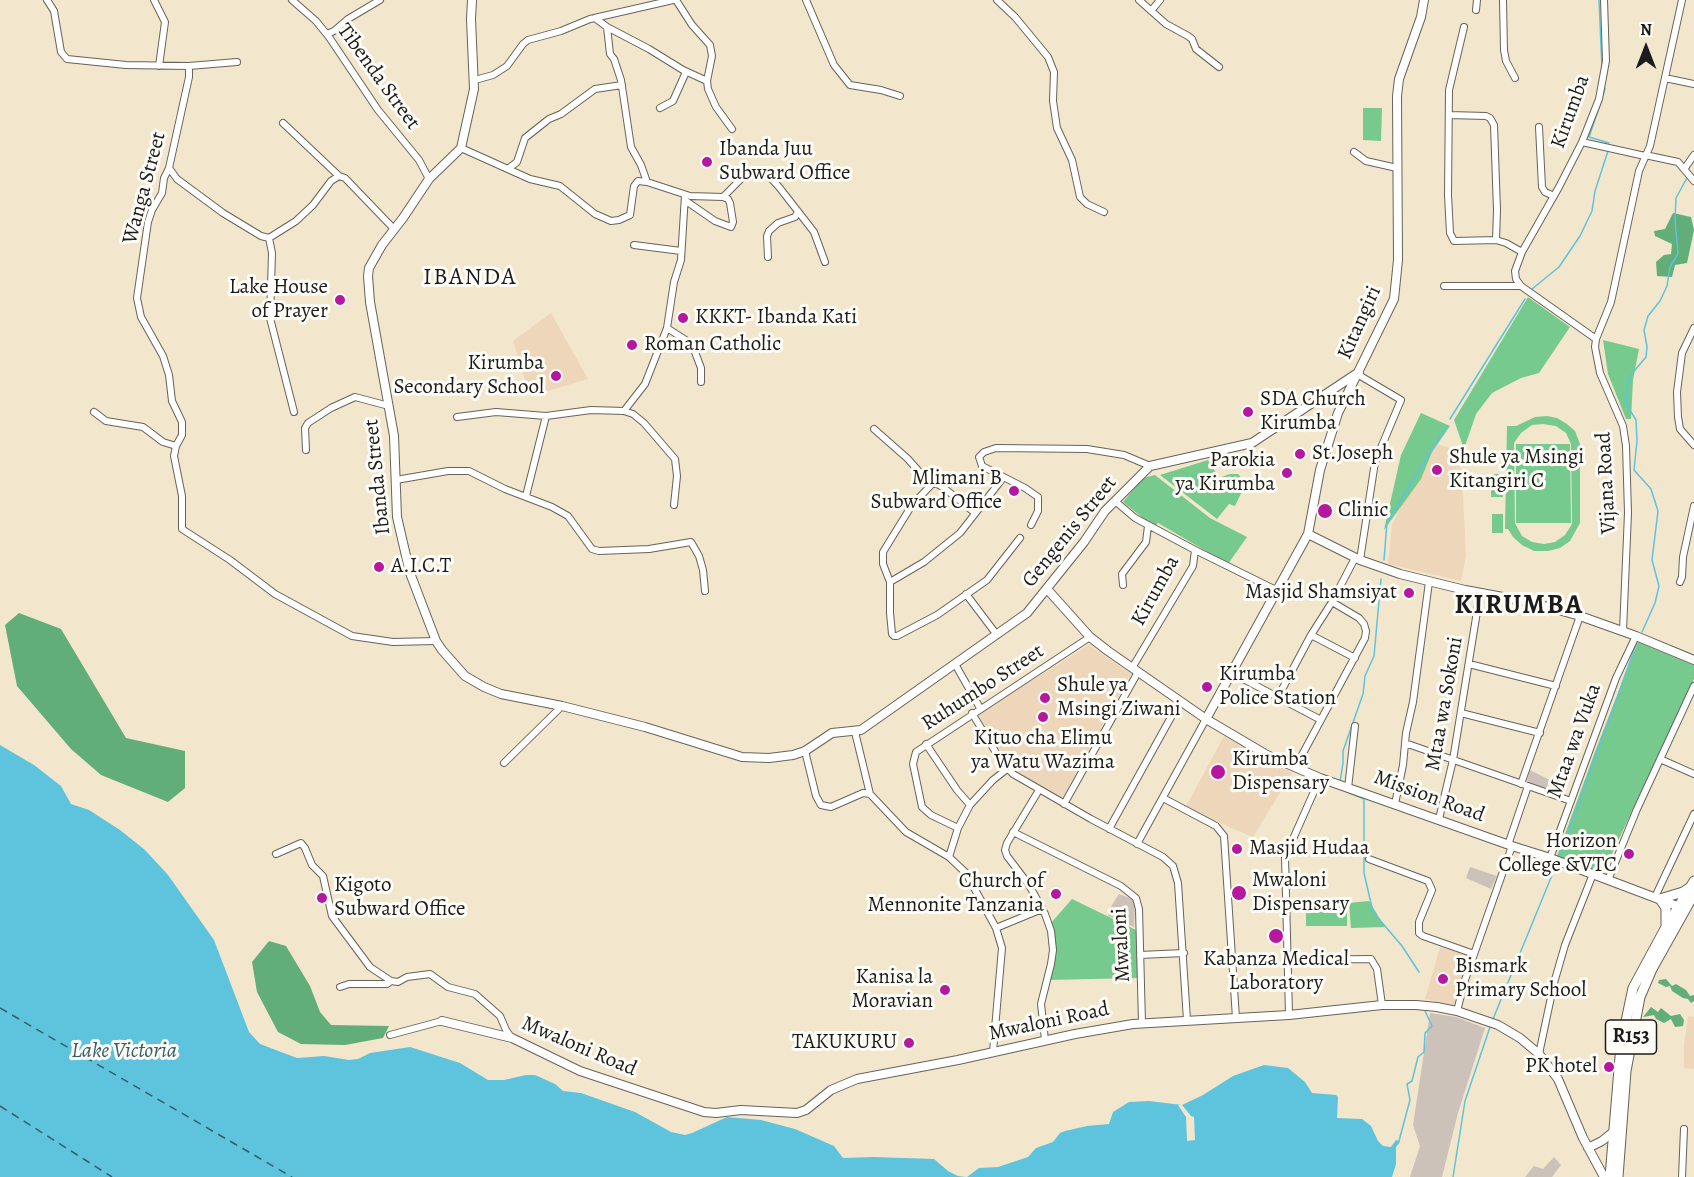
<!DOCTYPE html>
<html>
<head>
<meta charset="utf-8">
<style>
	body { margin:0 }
	#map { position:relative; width:1694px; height:1177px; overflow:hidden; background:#f2e6cd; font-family:Alegreya,serif }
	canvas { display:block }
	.north { position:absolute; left:1616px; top:18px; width:60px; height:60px; -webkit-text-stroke:4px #fdfcf7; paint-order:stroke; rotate:0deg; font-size:16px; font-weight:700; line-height:24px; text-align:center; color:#1c1c1c }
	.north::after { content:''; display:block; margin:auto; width:21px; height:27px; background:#1c1c1c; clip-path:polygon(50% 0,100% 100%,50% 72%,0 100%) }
</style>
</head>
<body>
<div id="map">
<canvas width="1694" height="1177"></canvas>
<div class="north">N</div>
</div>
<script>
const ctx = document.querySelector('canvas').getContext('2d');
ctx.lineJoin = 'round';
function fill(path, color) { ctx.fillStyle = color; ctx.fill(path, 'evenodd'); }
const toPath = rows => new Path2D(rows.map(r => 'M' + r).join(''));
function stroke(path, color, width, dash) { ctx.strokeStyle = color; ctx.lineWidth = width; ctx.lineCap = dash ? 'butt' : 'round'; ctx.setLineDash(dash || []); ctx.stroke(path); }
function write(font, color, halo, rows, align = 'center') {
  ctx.font = font + ' Alegreya,serif'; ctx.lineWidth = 6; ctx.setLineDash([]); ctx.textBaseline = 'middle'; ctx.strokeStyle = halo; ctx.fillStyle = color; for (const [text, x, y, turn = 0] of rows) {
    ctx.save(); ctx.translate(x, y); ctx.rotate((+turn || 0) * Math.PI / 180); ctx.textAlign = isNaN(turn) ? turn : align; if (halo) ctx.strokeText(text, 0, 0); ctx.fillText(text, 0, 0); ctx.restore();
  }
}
fill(toPath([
	[551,313,588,379,530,396,513,341],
	[1431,442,1456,450,1462,475,1466,556,1461,581,1388,564,1392,525],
	[1089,645,1131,674,1062,799,1011,768,978,714],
	[1224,736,1292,773,1253,837,1185,808],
	[1440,947,1469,956,1454,1005,1425,999],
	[1688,1016,1694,1017,1694,1069,1684,1068,1684,1045]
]), '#eed6bb');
fill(toPath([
	[1530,770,1550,780,1544,793,1526,784],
	[1470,867,1497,876,1491,889,1466,878],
	[1119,894,1135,900,1134,927,1108,916,1110,908],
	[1430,1013,1456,1017,1485,1028,1458,1113,1442,1177,1410,1177,1420,1146,1413,1125],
	[1554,1157,1561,1165,1552,1177,1525,1177,1534,1166,1543,1169]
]), '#ccc2b9');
fill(toPath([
	[1363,108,1382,108,1381,141,1363,140],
	[1528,297,1570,327,1539,373,1521,378,1492,393,1476,414,1464,449,1454,420],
	[1603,340,1639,349,1633,380,1631,419,1626,419,1608,374],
	[1421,413,1450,426,1432,452,1421,479,1384,530,1401,455],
	[1547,416,1557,418,1567,424,1575,431,1580,444,1580,523,1570,541,1560,548,1548,551,1534,551,1522,545,1513,537,1508,529,1505,529,1507,426,1516,426,1535,417],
	[1543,424,1556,426,1566,433,1571,444,1572,524,1565,535,1555,542,1544,544,1532,542,1522,536,1515,523,1514,443,1521,433,1532,425],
	[1516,444,1570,444,1571,523,1516,523],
	[1208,460,1219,478,1230,474,1238,474,1246,483,1235,506,1229,504,1217,519,1160,475],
	[1491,474,1503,474,1503,497,1491,497],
	[1155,475,1210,518,1247,537,1228,564,1158,523,1154,527,1123,502,1143,478],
	[1492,514,1503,514,1503,533,1492,533],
	[1638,642,1694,665,1694,679,1603,873,1557,856,1596,749],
	[1072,899,1138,931,1138,978,1048,980,1053,964,1051,923],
	[1306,901,1347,903,1347,926,1306,926],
	[1369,901,1385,927,1351,928,1349,903]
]), '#77ca8d');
fill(toPath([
	[1673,213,1691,217,1694,230,1687,263,1675,265,1672,277,1657,276,1656,262,1664,255,1671,254,1672,244,1655,236,1654,231,1665,229],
	[19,613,61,629,126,738,185,751,185,788,168,802,101,775,71,749,17,686,5,625],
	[269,941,286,946,310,986,320,1012,331,1025,389,1026,383,1038,345,1045,301,1044,278,1032,257,992,252,962],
	[1666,979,1672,986,1676,984,1686,990,1690,996,1694,995,1694,1001,1691,1003,1688,999,1683,998,1672,991,1670,986,1666,987,1658,983,1659,980],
	[1651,1007,1658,1012,1661,1008,1671,1016,1680,1014,1684,1020,1683,1026,1675,1027,1671,1019,1664,1023,1656,1019,1654,1015,1643,1017]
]), '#61ae78');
fill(toPath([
	[0,745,34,765,61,786,71,804,89,810,120,830,145,850,168,875,214,940,249,1032,260,1044,297,1058,324,1056,349,1060,358,1059,370,1053,410,1047,460,1063,488,1080,504,1080,526,1075,535,1075,555,1084,563,1091,581,1093,635,1112,671,1132,685,1135,692,1133,727,1117,761,1120,795,1129,834,1146,843,1158,873,1157,934,1159,948,1171,958,1176,966,1177,0,1177],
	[1264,1065,1288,1068,1305,1082,1312,1093,1336,1095,1338,1097,1337,1118,1362,1119,1371,1126,1378,1141,1383,1146,1391,1147,1396,1140,1399,1141,1400,1142,1396,1147,1396,1164,1392,1177,967,1177,979,1168,998,1167,1028,1157,1036,1148,1053,1142,1060,1133,1065,1131,1087,1126,1109,1124,1113,1112,1129,1102,1149,1101,1182,1105,1203,1095,1233,1076]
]), '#5ec3dc');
fill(toPath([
	[1178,1105,1182,1105,1191,1116,1194,1117,1195,1140,1187,1141,1186,1117]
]), '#f2e6cd');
stroke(toPath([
	[1599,0,1602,68],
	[1599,82,1600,76],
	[1602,98,1605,89,1603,86],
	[1600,105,1589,137,1609,143],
	[1532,289,1559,267,1580,236,1592,211,1595,191,1608,151],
	[1450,419,1525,299],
	[1384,560,1387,522,1446,427],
	[1642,632,1655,603,1659,586,1652,560,1658,511,1651,489,1634,470,1637,441,1636,420,1626,404,1627,387,1630,376,1646,357,1647,347,1644,330,1648,316,1660,301,1667,286,1670,267,1678,254,1675,219,1676,198,1688,176],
	[1340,782,1343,763,1343,751,1363,694,1365,676,1374,656,1381,579],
	[1347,792,1364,799,1364,873,1373,912,1402,946,1419,972],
	[1559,859,1637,642],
	[1493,1019,1557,863],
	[1399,1141,1410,1100,1407,1084,1412,1081,1418,1057,1424,1052,1425,1033,1432,1026,1425,1011],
	[1453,1177,1465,1101,1490,1027]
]), '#5ec3dc', 1.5);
stroke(toPath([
	[0,1008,292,1177],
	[0,1106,112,1177]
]), '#365f69', 1.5, [8, 6]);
const street = toPath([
	[47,0,54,11,61,52,67,59,126,65,189,66,237,62],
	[154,0,165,22,159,66],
	[292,0,316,21,329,37,378,110,419,160,429,179],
	[676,0,692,25,710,45,712,56,707,81,708,89,716,107,732,129],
	[806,0,834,65,850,85,881,90,900,96],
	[997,0,1015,17,1048,57,1054,72,1053,101,1057,128,1072,160,1080,197,1087,204,1104,212],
	[1139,0,1166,24,1188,36,1192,39,1196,49,1219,67],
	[1503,0,1504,50,1506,61,1515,78],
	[1476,10,1477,0],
	[1151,11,1160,0],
	[595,18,607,27,649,49,683,70,707,81],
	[607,27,610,54,614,59,621,80,631,147,641,165,647,182],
	[1464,27,1449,90,1448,195,1450,233,1454,241,1496,240,1506,243,1522,252],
	[327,34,334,31,348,19,380,0],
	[189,66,189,77,169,168,164,178,162,193,152,210,148,222,137,298,141,317,163,356,169,375,172,401,182,422,182,435,176,446,174,456,182,496,182,529,230,560,275,594,352,636,393,642,436,641],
	[1665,78,1694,84],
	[475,80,493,75,507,66,523,44,528,40,561,31,590,19,673,0],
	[660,108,673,101,686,72],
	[1449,115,1486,116,1490,118,1494,125,1497,210,1496,240],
	[283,123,339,176,345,178,394,229],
	[1539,127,1542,187,1545,192,1554,196],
	[1582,142,1645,156],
	[461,148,530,179,560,186,595,214,611,221,619,220,630,215,634,186,638,181,647,182,690,196,723,197,744,176,751,171,761,172,767,174,779,187,814,232,825,262],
	[1354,152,1366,161,1397,168],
	[1645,155,1678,162,1694,181],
	[169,168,177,179,223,213,261,236,269,238,296,221,313,205,331,181,339,176],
	[509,168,517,162,525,138,549,119,561,114,595,89,622,85],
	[1685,168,1694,155],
	[686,201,715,221,731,227,733,222,730,203,728,199,723,197],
	[269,238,272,253,270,318,294,412],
	[634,245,681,251],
	[768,257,767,236,769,231,778,223,795,217,798,212],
	[1444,286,1521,286],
	[667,328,692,344,701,368,701,382],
	[1694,328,1682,353,1677,392,1678,417,1680,429,1694,445],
	[1596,339,1521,286,1516,279,1515,271,1522,252,1559,187,1582,142,1599,99,1606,61,1604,0],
	[1357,374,1401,400,1375,462,1360,560],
	[624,411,645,384,667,328,674,282,681,260,685,195],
	[94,412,106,421,143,427,163,442,176,446],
	[457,417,496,412,546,416,591,410,624,411,633,414,644,423,675,459,677,476,674,505],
	[874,429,908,459,922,475,944,488,975,513],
	[306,450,305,428,308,423,331,408,355,397,389,406],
	[396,480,448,471,469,471,505,489,552,507,568,516,592,549,599,551,649,549,691,542,699,556,703,570,705,591],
	[934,482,912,505,883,552,883,564,890,582,890,613,892,634,894,636,897,636,937,615,987,580,1020,538],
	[526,496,546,416],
	[1115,501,1135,518,1195,550,1193,566,1132,668],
	[1031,525,1038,511,1038,497,1025,488,982,466,979,457,984,452,996,448,1087,449,1124,455,1150,466],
	[1195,550,1278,591],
	[890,582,924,562,960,533,1003,478],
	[1680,582,1682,577,1683,557,1694,506],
	[1123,585,1122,574,1146,542,1148,526],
	[966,594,997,635],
	[1623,631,1628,513,1626,446,1623,426,1600,373,1595,347,1596,339,1611,302,1639,171,1650,146,1682,0],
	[1311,635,1355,658],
	[955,664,980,708],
	[1469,664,1556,686],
	[1232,673,1321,720],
	[1278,697,1311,635,1332,602,1355,558],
	[972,713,1001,761,1013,774,1091,819,1163,857,1173,866,1178,883,1187,1020],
	[1461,713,1540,733],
	[855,732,870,794,906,832,949,857,966,873,996,928,1002,948,993,1052],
	[1405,743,1571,801],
	[926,744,957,790,970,805],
	[805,751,816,796,821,805,831,807,863,793,870,794],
	[1660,759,1694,774],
	[504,763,562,706],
	[1295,768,1365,638,1366,631,1364,624,1359,618,1332,602],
	[1521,784,1580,616],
	[1348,788,1355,726],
	[1039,790,1007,843,1005,850,1007,856,1029,885,1045,914,1051,931,1053,950,1051,964,1041,1004,1045,1040],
	[1163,798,1216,826,1224,836,1236,1018],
	[1064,804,1138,672],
	[1395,804,1403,765,1406,733,1413,702,1429,582],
	[1439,819,1453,760,1480,593],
	[958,828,931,815,922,807,913,764,916,752,1090,637],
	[1109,829,1180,701],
	[1013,832,1121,886,1136,898,1139,909,1142,1023],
	[1137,844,1206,719],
	[1508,845,1528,786],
	[276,854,301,843,305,848,312,865,323,876,332,916,370,967,391,981,398,982,407,977,430,974,448,987,475,994,500,1016,506,1030,511,1037],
	[949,857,958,828,970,805,993,780,1007,769],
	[1550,858,1616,678,1636,636],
	[1369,859,1428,881,1432,890,1419,922,1419,933,1423,936,1474,954],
	[1608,880,1637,809,1694,686],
	[1655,897,1694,814],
	[996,928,1042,909],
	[1140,955,1184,953],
	[1287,960,1371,959,1377,969,1382,1005],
	[340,987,349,984,387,984,391,981],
	[1457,1011,1465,980,1512,846],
	[1289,1015,1285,857,1320,778],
	[390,1035,442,1021],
	[1539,1054,1554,983,1565,945,1593,874],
	[1682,1177,1684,1129]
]);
const secondary = toPath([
	[472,0,471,19,474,89,461,148,429,179,403,218,382,245,369,268,368,276,370,302,394,436,397,517,410,573,436,641,442,650,465,676,484,687,501,694,562,706,645,727,742,757,769,758,793,755,805,751,832,733,861,730,1027,613,1084,542,1105,511,1150,466,1252,443,1359,372],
	[1308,534,1360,560,1400,574,1465,590,1530,602,1580,616,1636,636,1694,660],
	[1047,589,1090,637,1108,651,1206,719,1267,755,1320,778,1512,846,1550,858,1685,909],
	[1206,719,1308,534,1320,470,1338,413,1394,299,1398,260,1397,96,1399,79,1421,17,1424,0],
	[442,1021,512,1038,580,1071,704,1112,716,1113,741,1110,797,1113,806,1110,831,1090,857,1079,958,1060,1075,1034,1133,1024,1289,1015,1382,1005,1416,1005,1437,1007,1457,1011,1498,1025,1520,1038,1539,1054,1558,1079,1583,1138,1604,1177],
	[1588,1148,1602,1141,1613,1132]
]);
const primary = toPath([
	[1666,924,1666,908,1660,899,1683,892,1689,888],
	[1610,1177,1621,1045,1633,988,1666,927,1694,881],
	[1618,1177,1626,1071,1640,997,1652,969,1694,894]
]);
stroke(street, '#67635a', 8);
stroke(secondary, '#67635a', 10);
stroke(primary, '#67635a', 11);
stroke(street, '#fff', 6);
stroke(secondary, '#fff', 8);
stroke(primary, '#fff', 9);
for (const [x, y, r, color] of [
	[707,162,6,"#b5179e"],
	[340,300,6,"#b5179e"],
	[683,318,6,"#b5179e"],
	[632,345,6,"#b5179e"],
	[556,376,6,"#b5179e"],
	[1248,412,6,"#b5179e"],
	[1300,454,6,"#b5179e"],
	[1437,470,6,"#b5179e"],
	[1287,473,6,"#b5179e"],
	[1014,491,6,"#b5179e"],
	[1325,511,8,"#b5179e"],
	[379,567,6,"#b5179e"],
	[1409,593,6,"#b5179e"],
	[1207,687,6,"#b5179e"],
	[1045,698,6,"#b5179e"],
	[1043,717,6,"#b5179e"],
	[1218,772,8,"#b5179e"],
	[1237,849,6,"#b5179e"],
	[1629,854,6,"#b5179e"],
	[1239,893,8,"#b5179e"],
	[1056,894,6,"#b5179e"],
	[322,898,6,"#b5179e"],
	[1276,936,8,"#b5179e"],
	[1443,979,6,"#b5179e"],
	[945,990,6,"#b5179e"],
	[909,1043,6,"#b5179e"],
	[1609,1067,6,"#b5179e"]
]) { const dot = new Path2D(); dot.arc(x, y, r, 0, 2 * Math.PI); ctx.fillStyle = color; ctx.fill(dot); stroke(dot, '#fdfcf7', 2); }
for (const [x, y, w] of [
	[1631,1037,51]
]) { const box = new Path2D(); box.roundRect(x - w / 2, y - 17, w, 34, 4.5); ctx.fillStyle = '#fdfcf7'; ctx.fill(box); stroke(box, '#1c1c1c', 1.5); }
write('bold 20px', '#1c1c1c', null, [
	["R153",1631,1037]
]);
write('21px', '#1c1c1c', '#fdfcf7', [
	["Tibenda Street",378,77,54],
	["Kirumba",1571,112,-70],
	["Wanga Street",145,188,-75],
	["Kitangiri",1360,323,-66],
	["Ibanda Street",378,477,-96],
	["Vijana Road",1607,483,-93],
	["Gengenis Street",1070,532,-51],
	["Kirumba",1156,591,-61],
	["Ruhumbo Street",983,688,-33],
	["Mtaa wa Sokoni",1445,704,-80],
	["Mtaa wa Vuka",1575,741,-70],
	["Mission Road",1429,797,20],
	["Mwaloni",1122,945,-93],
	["Mwaloni Road",1049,1022,-12],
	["Mwaloni Road",579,1047,23]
]);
write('21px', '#1c1c1c', '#fdfcf7', [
	["Ibanda Juu",719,150],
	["Subward Office",719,174],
	["Lake House",328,288,"right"],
	["of Prayer",328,312,"right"],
	["KKKT- Ibanda Kati",695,318],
	["Roman Catholic",644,345],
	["Kirumba",544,364,"right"],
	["Secondary School",544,388,"right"],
	["SDA Church",1260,400],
	["Kirumba",1260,424],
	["St.Joseph",1312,454],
	["Shule ya Msingi",1449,458],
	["Kitangiri C",1449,482],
	["Parokia",1275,461,"right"],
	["ya Kirumba",1275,485,"right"],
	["Mlimani B",1002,479,"right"],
	["Subward Office",1002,503,"right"],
	["Clinic",1338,511],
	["A.I.C.T",391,567],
	["Masjid Shamsiyat",1397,593,"right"],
	["Kirumba",1219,675],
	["Police Station",1219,699],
	["Shule ya",1057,686],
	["Msingi Ziwani",1057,710],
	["Kituo cha Elimu",1043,739,"center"],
	["ya Watu Wazima",1043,763,"center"],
	["Kirumba",1232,760],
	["Dispensary",1232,784],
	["Horizon",1617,842,"right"],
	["College &VTC",1617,866,"right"],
	["Masjid Hudaa",1249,849],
	["Mwaloni",1252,881],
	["Dispensary",1252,905],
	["Church of",1044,882,"right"],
	["Mennonite Tanzania",1044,906,"right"],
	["Kigoto",334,886],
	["Subward Office",334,910],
	["Kabanza Medical",1276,960,"center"],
	["Laboratory",1276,984,"center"],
	["Bismark",1455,967],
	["Primary School",1455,991],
	["Kanisa la",933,978,"right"],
	["Moravian",933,1002,"right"],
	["TAKUKURU",897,1043,"right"],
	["PK hotel",1597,1067,"right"]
], 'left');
write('italic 22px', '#365f69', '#fdfcf7', [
	["Lake Victoria",124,1052]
]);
ctx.letterSpacing = '1.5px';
write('24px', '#1c1c1c', '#fdfcf7', [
	["IBANDA",470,278]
]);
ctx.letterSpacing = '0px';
ctx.letterSpacing = '1.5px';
write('bold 27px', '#1c1c1c', '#fdfcf7', [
	["KIRUMBA",1519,606]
]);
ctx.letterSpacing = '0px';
</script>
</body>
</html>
